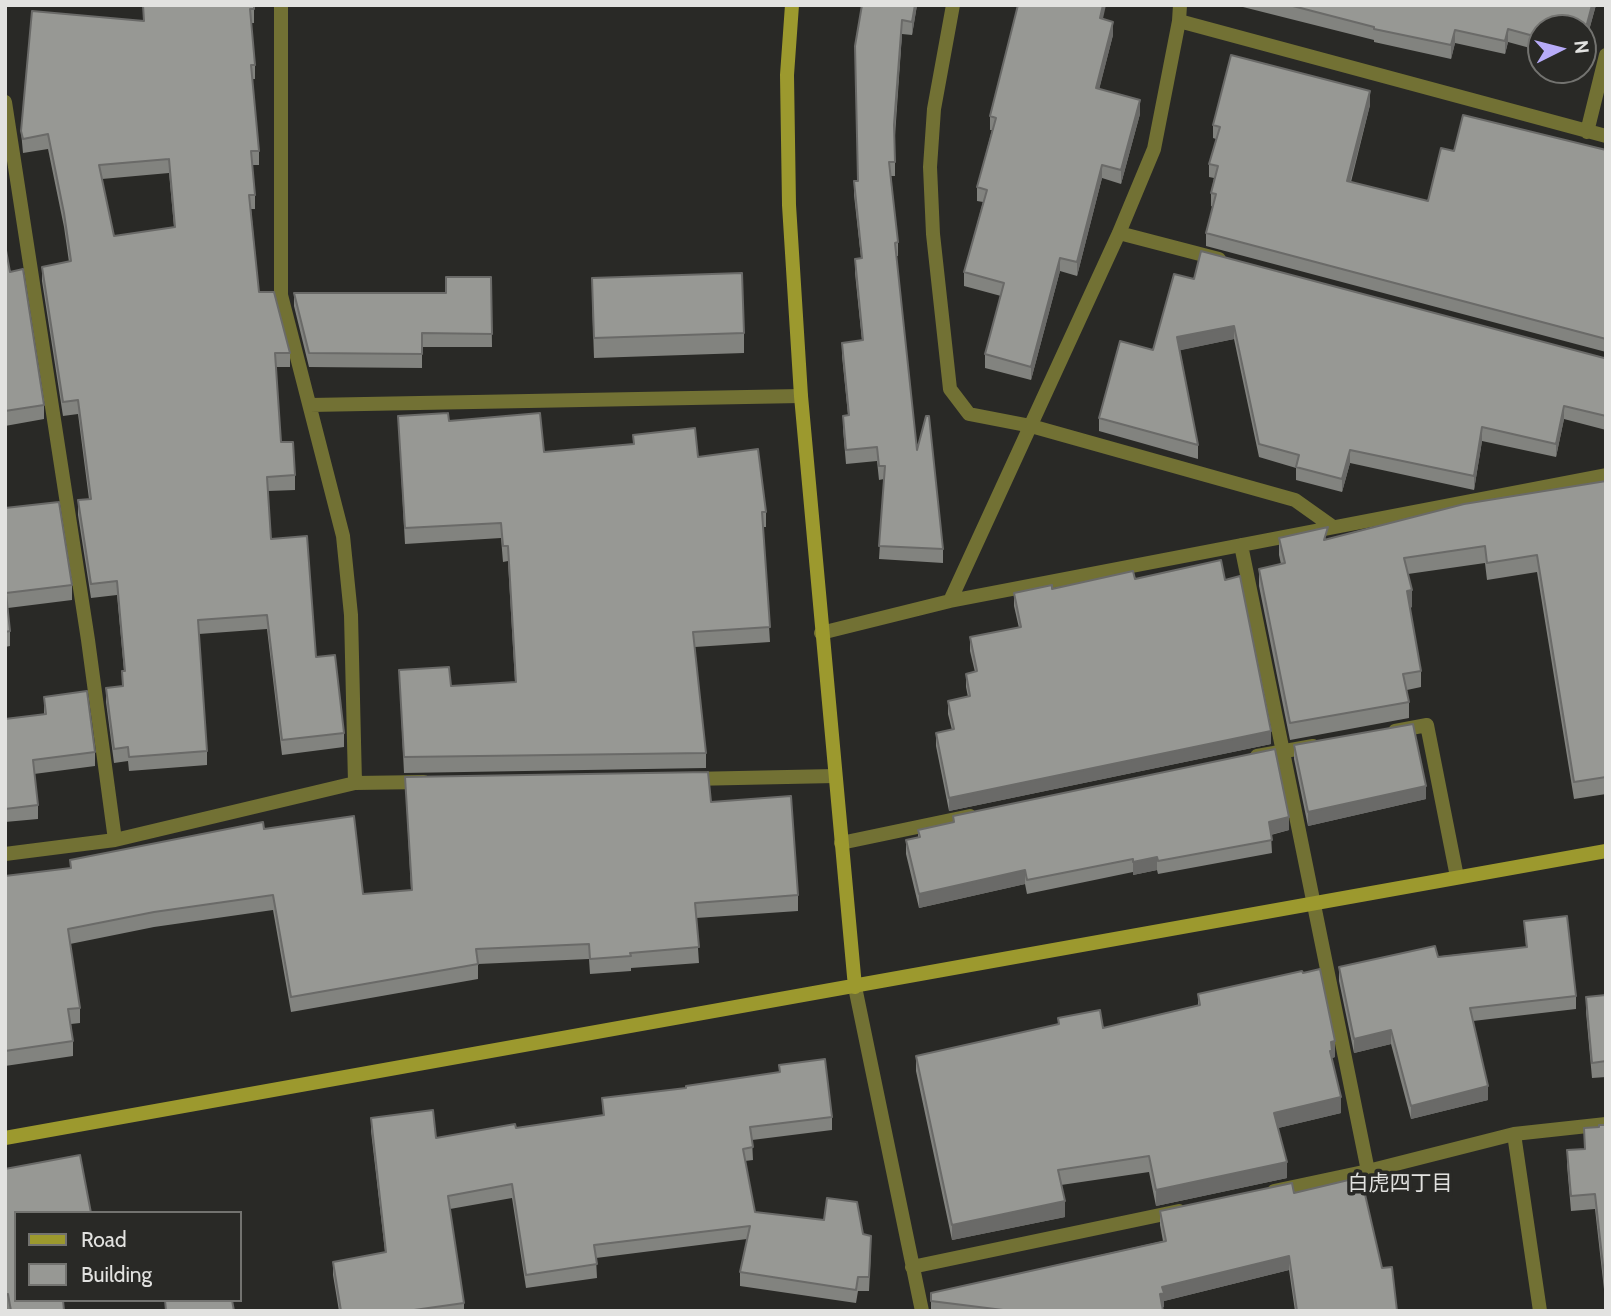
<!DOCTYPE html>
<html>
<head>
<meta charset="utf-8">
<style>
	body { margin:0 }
	#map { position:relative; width:1611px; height:1316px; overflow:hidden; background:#292926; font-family:Cabin,sans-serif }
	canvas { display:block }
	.frame { position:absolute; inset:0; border:7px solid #e2e2e0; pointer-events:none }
	.legend { position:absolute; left:14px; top:1211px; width:228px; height:91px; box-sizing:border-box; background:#292926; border:2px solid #737370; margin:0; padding:9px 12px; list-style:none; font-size:21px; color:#e2e2e0 }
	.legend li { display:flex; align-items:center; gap:14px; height:35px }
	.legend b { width:35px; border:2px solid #737370 }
	.north { position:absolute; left:1527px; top:14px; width:70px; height:70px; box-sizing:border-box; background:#292926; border:2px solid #737370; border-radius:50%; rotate:84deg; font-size:19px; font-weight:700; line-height:28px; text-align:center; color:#e2e2e0 }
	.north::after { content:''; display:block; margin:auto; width:24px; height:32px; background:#b7abf8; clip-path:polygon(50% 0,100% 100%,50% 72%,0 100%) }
</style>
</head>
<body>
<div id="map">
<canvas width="1611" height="1316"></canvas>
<div class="frame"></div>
<ul class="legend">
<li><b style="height:9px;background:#9c992e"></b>Road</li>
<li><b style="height:19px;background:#979894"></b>Building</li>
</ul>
<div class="north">N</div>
</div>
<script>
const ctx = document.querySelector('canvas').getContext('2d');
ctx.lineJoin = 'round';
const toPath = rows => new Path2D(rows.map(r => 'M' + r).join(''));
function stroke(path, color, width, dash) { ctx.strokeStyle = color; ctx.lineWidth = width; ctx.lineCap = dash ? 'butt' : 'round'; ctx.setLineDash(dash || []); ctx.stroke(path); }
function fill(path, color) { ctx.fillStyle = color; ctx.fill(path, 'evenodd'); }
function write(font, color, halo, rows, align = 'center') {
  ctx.font = font + ' Cabin,"Noto Sans JP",sans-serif'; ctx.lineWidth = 7; ctx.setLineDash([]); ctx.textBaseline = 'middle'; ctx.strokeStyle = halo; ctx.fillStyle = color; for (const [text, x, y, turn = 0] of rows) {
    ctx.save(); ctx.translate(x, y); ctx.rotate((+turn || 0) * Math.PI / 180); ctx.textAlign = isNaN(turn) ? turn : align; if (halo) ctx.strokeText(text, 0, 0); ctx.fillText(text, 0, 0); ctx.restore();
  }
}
stroke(toPath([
	[281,5,281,295,343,536,351,615,355,783],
	[953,5,934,109,930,167,933,234,950,389,969,414,1031,426,1295,500,1333,527],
	[1179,21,1606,136],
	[5,102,88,640,115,840,5,854],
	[1587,132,1606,55],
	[1119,233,1219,259],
	[310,405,801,396],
	[1241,545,1368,1171],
	[950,601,1119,233,1154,149,1179,21,1180,5],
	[821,633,950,601,1606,475],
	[1395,731,1427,725,1457,877],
	[1257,756,1313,746],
	[690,779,835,776],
	[115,840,355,783,424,782],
	[841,843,970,816],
	[855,987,922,1311],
	[1274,1191,1368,1171,1514,1134],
	[912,1267,1179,1211],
	[1540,1311,1514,1134,1606,1124]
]), '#727134', 14);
stroke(toPath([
	[792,5,787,75,789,205,801,396,855,987],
	[5,1138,1606,851]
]), '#9c992e', 14);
fill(toPath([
	[143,5,254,5,254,23,251,23,255,65,255,79,252,79,259,151,259,165,252,165,255,195,255,209,251,209,259,292,290,353,290,367,276,367,281,442,295,475,295,490,268,491,271,539,344,733,344,747,282,755,267,629,199,634,207,751,207,765,129,771,128,761,114,763,106,702,106,688,122,686,122,671,124,671,117,595,91,598,78,515,78,500,89,499,78,414,63,416,42,281,42,267,69,262,64,227,48,149,23,153,21,131,144,21],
	[169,173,174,227,114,236,102,179],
	[862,5,917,5,912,35,902,34,895,136,895,176,891,176,898,242,898,256,896,256,917,450,943,549,943,563,879,559,884,479,879,480,877,461,846,464,843,429,843,416,848,415,842,356,842,343,862,341,855,273,855,259,861,258,854,195,854,181,858,181],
	[1235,5,1596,5,1583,52,1583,28,1541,28,1541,51,1508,42,1505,54,1455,43,1451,59,1374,42,1374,40],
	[1103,19,1113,35,1099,89,1140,114,1121,184,1102,178,1077,276,1060,271,1031,380,985,368,985,354,1001,296,964,286,964,272,983,202,977,201,977,187,992,130,990,130,990,116],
	[1370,105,1351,182,1428,201,1454,151,1606,150,1606,352,1206,246,1206,233,1213,207,1211,206,1211,193,1214,178,1209,177,1209,164,1216,139,1213,138,1213,125],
	[5,245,10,272,44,405,44,419,5,426],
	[491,277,492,347,422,347,422,368,309,367,294,306,294,293,446,293],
	[1194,279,1604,358,1606,357,1606,430,1564,419,1556,457,1482,441,1474,490,1350,463,1342,492,1296,480,1296,468,1259,457,1234,339,1180,350,1198,445,1198,459,1099,431,1099,418,1153,350],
	[592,298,744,333,744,353,594,358],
	[398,416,449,421,544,452,633,444,633,435,698,457,766,512,766,527,763,527,770,642,695,647,706,753,706,768,404,773,399,670,451,686,515,682,508,561,503,562,501,538,405,544],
	[1606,481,1606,794,1574,799,1537,572,1487,580,1485,563,1408,574,1412,607,1410,608,1421,671,1421,687,1407,690,1409,702,1409,718,1290,740,1259,586,1259,569,1281,564,1279,555,1279,538,1328,540],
	[5,508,72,585,72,600,8,608,10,631,10,646,5,647],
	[1135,579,1225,580,1271,744,949,811,936,746,936,733,952,730,948,714,948,701,968,697,966,687,966,674,975,672,970,651,970,637,1019,628,1014,606,1014,593],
	[44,697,95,752,95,766,34,774,38,805,38,819,5,822,5,719,44,715],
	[1294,745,1426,799,1308,826,1294,759],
	[405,777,711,802,798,895,798,911,696,918,699,963,631,968,631,971,590,974,589,959,478,964,478,979,291,1012,273,910,154,927,70,944,80,1008,80,1023,71,1024,73,1041,73,1056,5,1066,5,876,70,868,70,860,264,829,363,894,411,890],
	[953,816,1289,830,1271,835,1272,853,1158,874,1157,870,1133,875,1133,872,1027,894,1025,884,919,908,906,854,906,840,918,838,918,830,953,823],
	[1524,921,1576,996,1576,1009,1473,1021,1488,1100,1411,1119,1391,1044,1354,1053,1339,981,1339,967,1526,947],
	[1198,994,1335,1057,1332,1058,1332,1060,1341,1113,1278,1128,1287,1178,1156,1206,1149,1172,1061,1185,1065,1217,952,1240,916,1071,916,1056,1058,1025,1058,1018,1103,1028,1198,1005],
	[1606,995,1606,1077,1592,1078,1586,1012,1586,997],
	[779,1065,832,1117,832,1130,752,1140,753,1160,745,1161,755,1212,863,1234,871,1249,869,1291,858,1291,856,1303,740,1286,740,1272,747,1239,596,1258,597,1278,526,1288,512,1198,450,1209,464,1303,464,1311,339,1311,333,1275,333,1262,385,1252,371,1131,371,1118,436,1138,516,1128,603,1116,602,1098,686,1088,779,1072],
	[1606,1125,1606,1307,1595,1209,1571,1211,1567,1165,1567,1150,1584,1149,1584,1128,1599,1127],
	[5,1169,16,1300,73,1300,63,1302,64,1311,5,1311],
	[1294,1193,1382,1268,1397,1311,1295,1311,1289,1270,1164,1301,1164,1307,1163,1307,1163,1311,931,1311,931,1293,1163,1241,1160,1225,1160,1211]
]), '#82837f');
fill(toPath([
	[915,5,917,5,912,35,912,22],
	[1103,5,1106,5,1100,32,1100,18],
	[1592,5,1596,5,1583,52,1583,39],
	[902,20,902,34,894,139,894,125],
	[1113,22,1113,35,1096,102,1096,88],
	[1508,29,1508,42,1505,54,1505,41],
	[1455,30,1455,43,1451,59,1451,45],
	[1370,91,1370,105,1347,194,1347,181],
	[1140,100,1140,114,1121,184,1121,170],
	[1102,165,1102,178,1077,276,1077,262],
	[1060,258,1060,271,1031,380,1031,367],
	[1234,326,1234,339,1177,351,1177,337],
	[1564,406,1564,419,1556,457,1556,444],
	[1482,427,1482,441,1474,490,1474,476],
	[1350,450,1350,463,1342,492,1342,479],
	[1412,590,1412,607,1407,608,1407,591],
	[1271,731,1271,744,949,811,949,798],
	[1426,786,1426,799,1308,826,1308,812],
	[1289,817,1289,830,1269,835,1269,822],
	[1157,857,1157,870,1133,875,1133,862],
	[1025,870,1025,884,919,908,919,894],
	[1391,1030,1391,1044,1354,1053,1354,1039],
	[1335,1041,1335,1057,1332,1058,1332,1067,1330,1067,1331,1042],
	[1488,1086,1488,1100,1411,1119,1411,1106],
	[1341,1097,1341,1113,1274,1129,1274,1113],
	[1287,1162,1287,1178,1156,1206,1156,1190],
	[1065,1201,1065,1217,952,1240,952,1225],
	[1289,1256,1289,1270,1164,1301,1164,1307,1160,1308,1160,1294,1162,1287]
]), '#6a6a68');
const building = toPath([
	[143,5,254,5,254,9,250,9,255,65,251,65,259,151,251,151,255,195,249,195,259,292,274,292,290,353,275,353,281,442,293,442,295,475,267,477,271,539,307,536,316,657,335,655,344,733,282,740,267,615,198,620,207,751,129,757,128,747,114,749,106,688,123,686,122,671,125,671,117,581,91,584,78,500,91,499,78,400,63,402,42,267,71,261,64,213,48,134,23,139,21,131,32,11,144,21,143,5],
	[169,159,175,227,114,236,99,165,169,159],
	[862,5,915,5,912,22,902,20,894,125,895,162,889,162,898,242,895,243,917,450,926,416,929,416,943,549,879,546,885,466,879,466,877,447,846,450,843,416,849,415,842,343,863,340,855,259,862,258,854,181,858,181,855,46,862,5],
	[1018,5,1103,5,1100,18,1113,22,1096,88,1140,100,1121,170,1102,165,1077,262,1060,258,1031,367,985,354,1004,283,964,272,987,190,977,187,996,118,990,116,1018,5],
	[1289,5,1592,5,1583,39,1583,28,1541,28,1541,38,1508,29,1505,41,1455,30,1451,45,1374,29,1374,27,1289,5],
	[1231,55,1370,91,1347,181,1428,201,1441,148,1454,151,1463,115,1606,150,1606,339,1206,233,1216,194,1211,193,1218,166,1209,164,1220,127,1213,125,1231,55],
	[5,245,10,272,23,269,44,405,5,411,5,245],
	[1201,251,1604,358,1606,357,1606,416,1564,406,1556,444,1482,427,1474,476,1350,450,1342,479,1296,467,1299,455,1259,444,1234,326,1177,337,1198,445,1099,418,1120,341,1153,350,1174,274,1194,279,1201,251],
	[742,273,744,333,594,338,592,278,742,273],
	[446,277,491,277,492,334,422,333,422,354,309,353,294,293,446,293,446,277],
	[448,413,449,421,540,413,544,452,634,444,633,435,695,428,698,457,758,449,766,512,762,512,770,627,693,632,706,753,404,757,399,670,449,667,451,686,516,682,508,546,503,546,501,523,405,528,398,416,448,413],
	[1606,481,1606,777,1574,782,1537,555,1487,563,1485,546,1404,558,1412,590,1407,591,1421,671,1403,674,1409,702,1290,723,1259,569,1285,563,1279,538,1328,527,1324,540,1464,504,1606,481],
	[59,502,72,585,6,593,10,631,5,632,5,508,59,502],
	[1221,560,1225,580,1240,576,1271,731,949,798,936,733,954,729,948,701,970,696,966,674,977,671,970,637,1021,627,1014,593,1052,585,1052,589,1133,571,1135,579,1221,560],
	[87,691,95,752,33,760,38,805,5,809,5,719,46,714,44,697,87,691],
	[1413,724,1426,786,1308,812,1294,745,1413,724],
	[1275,749,1289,817,1269,822,1272,840,1158,861,1157,857,1133,862,1133,859,1027,880,1025,870,919,894,906,840,920,837,918,830,954,822,953,816,1275,749],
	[708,772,711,802,791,796,798,895,695,903,699,947,630,953,631,956,590,959,589,944,476,949,478,964,291,997,273,895,154,912,68,929,80,1008,68,1009,73,1041,5,1051,5,876,71,868,70,860,263,822,264,829,354,816,363,894,412,890,405,777,708,772],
	[1567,916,1576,996,1470,1008,1488,1086,1411,1106,1391,1030,1354,1039,1339,967,1435,946,1438,957,1527,947,1524,921,1567,916],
	[1320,969,1335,1041,1331,1042,1332,1051,1330,1051,1341,1097,1274,1113,1287,1162,1156,1190,1149,1156,1058,1170,1065,1201,952,1225,916,1056,1059,1024,1058,1018,1100,1010,1103,1028,1200,1005,1198,994,1302,971,1303,973,1320,969],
	[1606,995,1606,1061,1592,1063,1586,997,1606,995],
	[825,1059,832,1117,750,1127,753,1147,743,1149,755,1212,824,1220,827,1198,857,1202,863,1234,871,1236,869,1277,858,1277,856,1290,740,1272,750,1226,594,1245,597,1264,526,1275,512,1184,448,1196,464,1303,407,1311,341,1311,333,1262,386,1252,371,1118,433,1110,436,1138,515,1124,516,1128,604,1115,602,1098,686,1088,686,1086,780,1072,779,1065,825,1059],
	[1599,1125,1606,1125,1606,1292,1595,1194,1571,1196,1567,1150,1585,1149,1584,1128,1599,1127,1599,1125],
	[80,1155,91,1213,16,1213,16,1300,63,1300,64,1311,11,1311,8,1294,5,1295,5,1169,80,1155],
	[1361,1177,1382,1268,1392,1267,1397,1311,1297,1311,1289,1256,1162,1287,1164,1293,1160,1294,1163,1311,1011,1311,931,1301,931,1293,1166,1241,1160,1211,1292,1183,1294,1193,1361,1177],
	[165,1300,232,1300,234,1311,166,1311,165,1300]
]);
fill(building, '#979894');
stroke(building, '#6a6a68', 2);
write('21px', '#e2e2e0', '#292926', [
	["白虎四丁目",1400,1184]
]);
</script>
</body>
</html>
